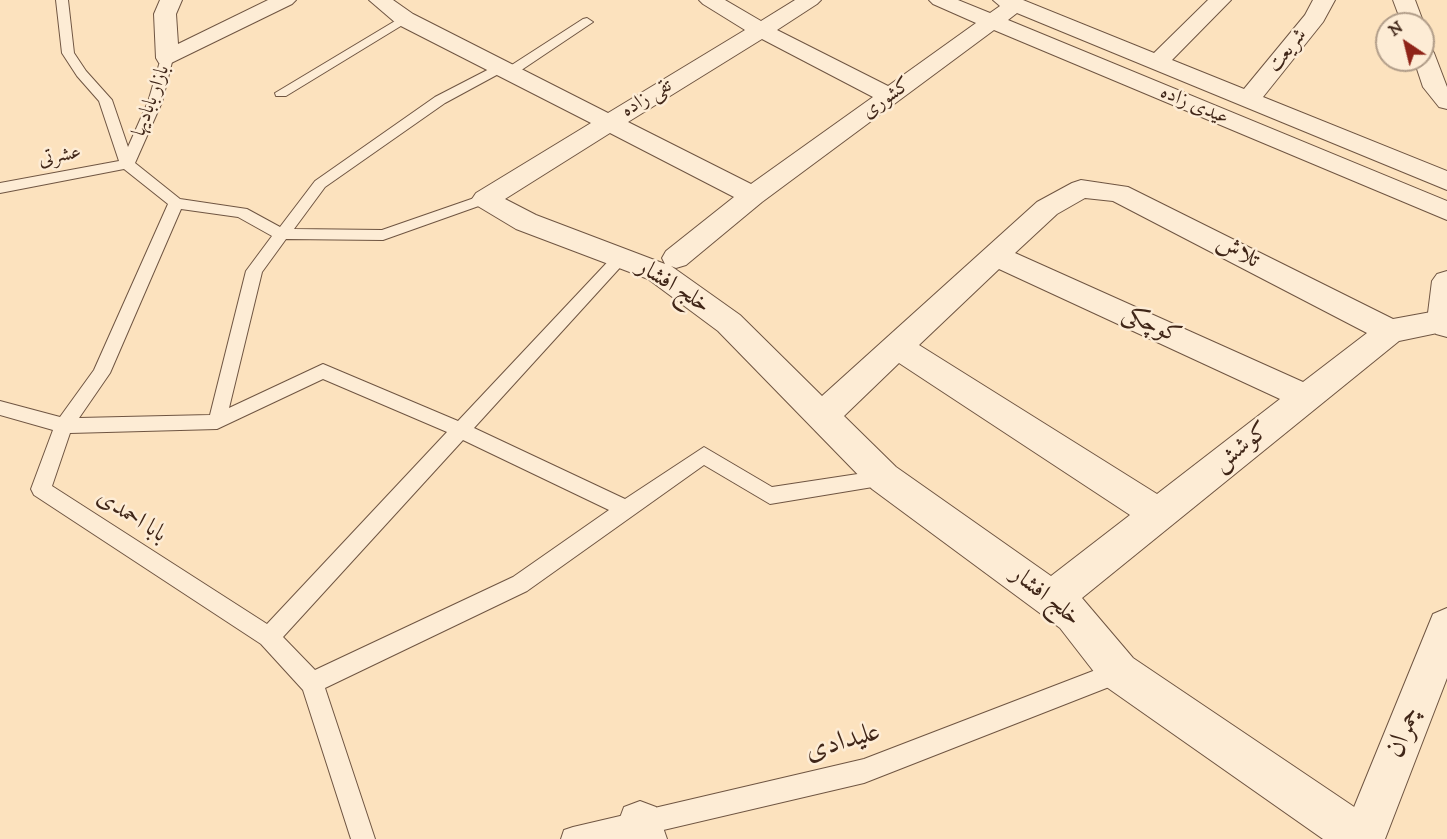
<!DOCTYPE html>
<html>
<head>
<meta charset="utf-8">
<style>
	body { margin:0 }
	#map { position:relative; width:1447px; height:839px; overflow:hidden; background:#fce2be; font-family:"IM FELL DW Pica",serif }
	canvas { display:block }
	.north { position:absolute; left:1375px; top:12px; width:60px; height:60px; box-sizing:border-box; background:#fdecd5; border:2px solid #b19d89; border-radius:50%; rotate:325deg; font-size:16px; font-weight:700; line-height:24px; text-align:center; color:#402618 }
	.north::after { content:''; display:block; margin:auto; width:21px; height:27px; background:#8f2418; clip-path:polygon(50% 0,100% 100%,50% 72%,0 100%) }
</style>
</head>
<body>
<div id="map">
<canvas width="1447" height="839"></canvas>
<div class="north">N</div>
</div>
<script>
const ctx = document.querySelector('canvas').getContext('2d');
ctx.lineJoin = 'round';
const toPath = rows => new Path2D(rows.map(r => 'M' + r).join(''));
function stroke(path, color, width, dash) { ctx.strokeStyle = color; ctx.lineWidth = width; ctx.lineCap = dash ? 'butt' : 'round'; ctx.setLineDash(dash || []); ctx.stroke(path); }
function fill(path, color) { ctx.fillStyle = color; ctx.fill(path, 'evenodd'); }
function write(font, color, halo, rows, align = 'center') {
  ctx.font = font + ' "IM FELL DW Pica",Amiri,serif'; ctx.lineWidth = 5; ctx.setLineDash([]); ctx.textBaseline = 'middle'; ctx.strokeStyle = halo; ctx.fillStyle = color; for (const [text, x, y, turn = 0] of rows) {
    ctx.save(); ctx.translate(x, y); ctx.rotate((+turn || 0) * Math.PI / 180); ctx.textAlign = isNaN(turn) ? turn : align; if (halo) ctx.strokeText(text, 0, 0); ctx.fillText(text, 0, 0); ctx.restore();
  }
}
const service = toPath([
	[56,0,68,0,74,53,86,71,112,100,128,147,148,102,161,58,167,54,173,58,162,102,135,163,180,199,247,209,280,227,315,181,435,97,497,65,505,65,507,68,583,19,587,18,593,22,514,75,506,75,504,71,445,103,325,187,294,229,382,230,480,196,490,196,492,199,490,202,383,240,286,239,262,272,229,408,323,364,458,421,616,253,621,252,626,253,629,257,626,261,474,428,625,499,704,447,772,487,884,470,891,472,893,478,891,484,770,504,704,465,527,591,325,688,375,839,351,839,303,690,261,644,34,495,31,489,53,430,0,415,0,401,60,417,94,370,168,204,124,169,0,193,0,183,119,161,99,101,77,76,62,53,56,0],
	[181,209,238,217,272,236,246,271,210,415,79,418,110,373,181,209],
	[323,379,447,432,267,624,52,486,70,433,217,429,323,379],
	[463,440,609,510,513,577,315,670,283,637,463,440],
	[405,15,409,17,409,21,286,96,276,96,275,93,405,15],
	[1119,661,1127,664,1130,672,1127,680,864,783,625,839,561,839,564,830,573,827,864,759,1119,661]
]);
const minor = toPath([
	[160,0,182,0,176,14,178,44,268,0,296,0,292,4,167,65,159,63,156,58,154,14,160,0],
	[369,0,393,0,413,14,608,113,745,30,703,4,699,0,725,0,761,21,795,0,821,0,817,4,777,30,888,86,976,23,933,4,929,0,958,0,990,13,1000,6,993,0,1023,0,1154,53,1208,0,1231,0,1172,60,1244,89,1305,15,1313,0,1335,0,1323,22,1263,97,1447,171,1447,190,1017,13,1008,20,1447,201,1447,220,994,30,762,202,686,265,676,268,671,266,740,315,822,396,1037,202,1072,183,1081,180,1128,187,1393,319,1442,310,1447,311,1447,331,1399,341,1082,598,1133,658,1378,823,1384,839,1323,839,1105,686,1060,628,872,489,718,331,648,279,516,229,476,205,472,199,476,193,591,123,397,24,369,0],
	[762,39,873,97,751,184,628,122,762,39],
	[610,133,734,197,666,251,662,258,665,264,536,215,505,199,610,133],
	[1085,198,1113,201,1367,333,1303,382,1015,253,1057,214,1085,198],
	[999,269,1280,399,1157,494,919,345,999,269],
	[899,363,1130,515,1051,576,896,467,844,416,899,363],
	[640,801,656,807,667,839,623,839,618,823,624,807,640,801]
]);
const tertiary = toPath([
	[1393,0,1415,0,1424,24,1423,25,1402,24,1393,0],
	[1423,46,1431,48,1434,53,1447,87,1447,109,1439,107,1423,87,1414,60,1423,60,1423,46],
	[1447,271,1447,337,1436,334,1427,321,1432,281,1437,274,1447,271],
	[1447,608,1447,678,1385,839,1341,839,1433,614,1447,608]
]);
stroke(service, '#6f5542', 2);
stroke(minor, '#6f5542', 2);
stroke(tertiary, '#6f5542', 2);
fill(service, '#fdecd5');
fill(minor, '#fdecd5');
fill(tertiary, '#fdecd5');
write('20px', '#402618', '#fdecd5', [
	["شریعت",1288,51,-51],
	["تقی زاده",647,99,-31],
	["کشوری",887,99,-36],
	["بازار بابادیها",152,101,-70],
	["عیدی زاده",1194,106,23],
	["عشرتی",60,157,-11]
]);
write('24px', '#402618', '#fdecd5', [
	["تلاش",1237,253,27],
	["خلج افشار",673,287,32],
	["کوچکی",1151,326,24],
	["کوشش",1242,448,-38],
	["بابا احمدی",131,517,33],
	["خلج افشار",1045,597,38]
]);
write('28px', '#402618', '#fdecd5', [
	["چمران",1405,733,-68],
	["علیدادی",843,743,-16]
]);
</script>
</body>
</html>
